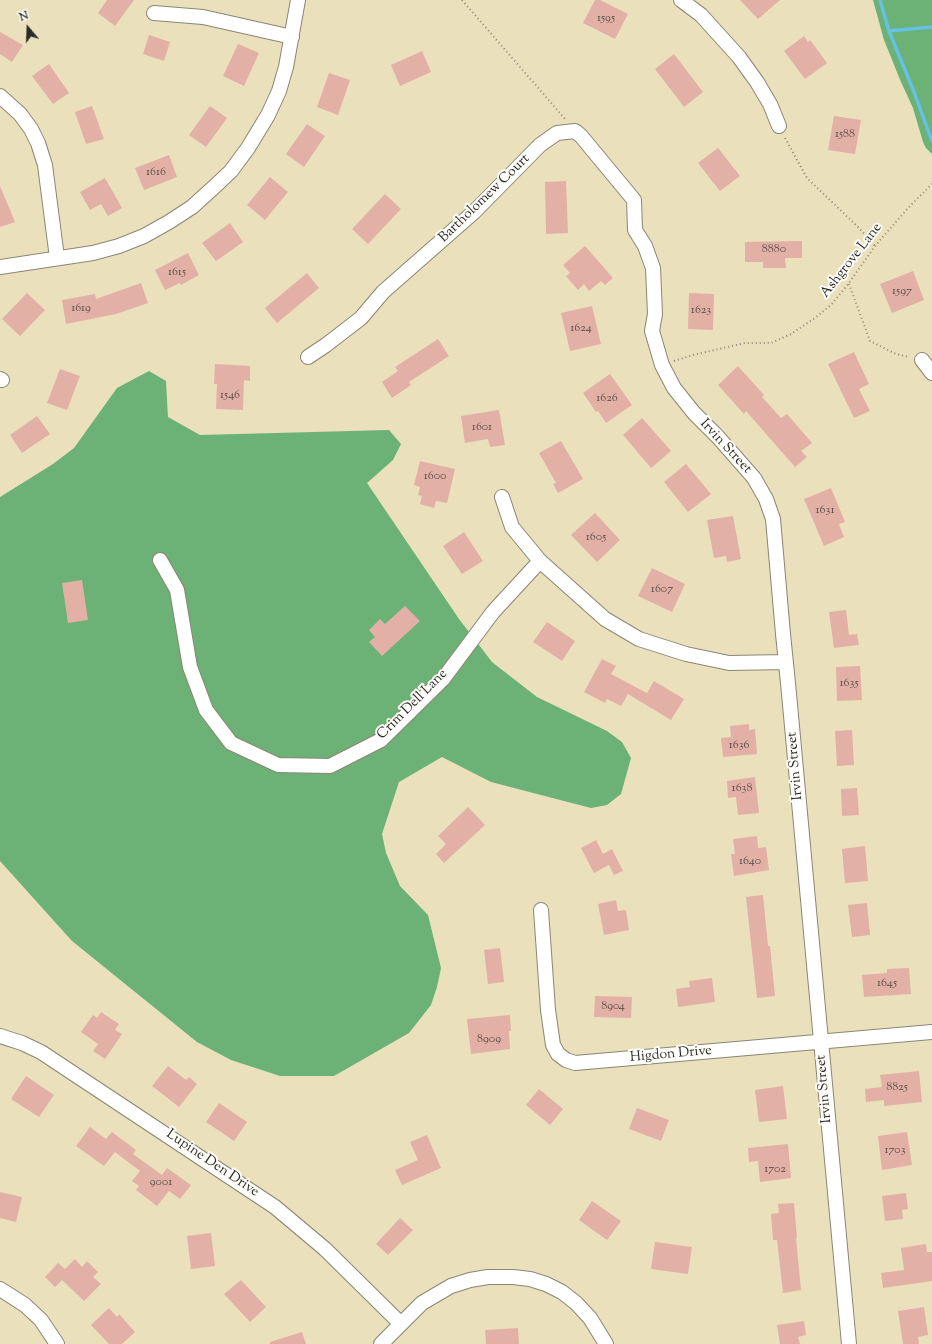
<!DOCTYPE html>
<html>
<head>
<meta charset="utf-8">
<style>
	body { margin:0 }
	#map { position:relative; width:932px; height:1344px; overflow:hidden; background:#eae0bc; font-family:"Sorts Mill Goudy",serif }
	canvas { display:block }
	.north { position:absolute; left:8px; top:8px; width:40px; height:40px; -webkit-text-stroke:3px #fdfcf7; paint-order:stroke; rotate:341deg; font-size:11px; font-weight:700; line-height:16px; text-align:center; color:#2b2b2b }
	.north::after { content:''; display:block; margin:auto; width:14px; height:18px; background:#2b2b2b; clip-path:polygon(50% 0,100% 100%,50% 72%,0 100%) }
</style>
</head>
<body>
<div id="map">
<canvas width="932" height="1344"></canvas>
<div class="north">N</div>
</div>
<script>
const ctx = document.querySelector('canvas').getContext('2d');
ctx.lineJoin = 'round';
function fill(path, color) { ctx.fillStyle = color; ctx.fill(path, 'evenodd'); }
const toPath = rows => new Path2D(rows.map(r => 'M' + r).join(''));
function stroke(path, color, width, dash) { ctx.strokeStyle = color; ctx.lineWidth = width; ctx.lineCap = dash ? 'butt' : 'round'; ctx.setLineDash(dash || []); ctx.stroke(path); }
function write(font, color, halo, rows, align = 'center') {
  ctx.font = font + ' "Sorts Mill Goudy",serif'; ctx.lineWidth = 4; ctx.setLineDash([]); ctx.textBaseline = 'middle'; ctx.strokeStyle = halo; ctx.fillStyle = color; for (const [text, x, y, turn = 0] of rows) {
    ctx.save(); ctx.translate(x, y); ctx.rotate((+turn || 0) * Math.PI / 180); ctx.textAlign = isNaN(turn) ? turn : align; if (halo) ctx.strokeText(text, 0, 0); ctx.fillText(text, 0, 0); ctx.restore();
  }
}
fill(toPath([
	[873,0,932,0,932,154,926,148,923,142,913,108,901,82,884,40],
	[149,371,166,381,168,417,200,435,389,430,401,444,393,460,367,483,459,619,492,662,537,697,607,731,622,742,631,758,621,794,607,805,591,808,491,782,442,757,399,782,382,834,386,853,400,886,428,915,441,968,437,987,431,1005,409,1033,334,1076,280,1076,231,1060,197,1042,72,941,0,861,0,497,53,464,74,448,117,388]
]), '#6cb176');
stroke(toPath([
	[880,0,889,31,914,92,932,141],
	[889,31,932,27]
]), '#65c2e3', 3.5);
fill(toPath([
	[107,0,134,0,115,26,98,13],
	[595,0,600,0,628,14,615,39,583,23],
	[740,0,780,0,758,19],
	[0,32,23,45,12,62,0,54],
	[149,35,170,42,164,61,143,54],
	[804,36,808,42,810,40,827,63,805,79,784,51],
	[238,44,259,53,244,86,223,76],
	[422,51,431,72,400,86,391,65],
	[674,54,703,92,684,107,655,69],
	[49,64,69,93,53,104,32,76],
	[329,73,350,80,338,115,317,107],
	[92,106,104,139,86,144,75,112],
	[210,106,227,118,206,147,189,135],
	[834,116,861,120,855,154,828,150],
	[307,124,325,136,304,167,286,154],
	[718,148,740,176,720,191,698,163],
	[169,155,177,177,144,190,135,168],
	[270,177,288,192,265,220,247,205],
	[105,178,122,208,108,216,101,204,90,210,80,192],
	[566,181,568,233,546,234,545,182],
	[0,186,15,222,0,227],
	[385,194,401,209,368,244,352,229],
	[230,223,243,242,216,261,202,243],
	[802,241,802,258,785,258,786,268,763,268,763,262,745,262,745,242],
	[585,246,613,278,605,285,601,281,589,291,584,284,578,290,566,276,570,273,563,265],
	[188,253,199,275,181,285,180,283,165,290,155,270],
	[913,271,924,300,892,313,880,284],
	[307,273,319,288,277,323,265,308],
	[141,283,148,303,116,314,66,324,62,300,95,294,96,299],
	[27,293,45,310,20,336,2,319],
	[689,293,714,294,713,330,688,329],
	[592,306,601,344,570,351,561,313],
	[438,339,449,356,409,382,411,385,392,398,382,382,398,371,395,367],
	[854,352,869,384,859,389,870,411,854,418,828,364],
	[215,364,250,366,250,381,244,380,243,410,216,409,217,384,214,384],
	[738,366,764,395,762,397,781,418,787,414,812,443,801,451,807,457,795,467,746,411,744,414,718,385],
	[60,369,80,376,67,410,47,403],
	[610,374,632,405,606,423,598,411,596,412,583,393],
	[499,410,505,445,490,447,488,439,465,443,461,416],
	[37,416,50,434,22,453,10,435],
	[642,418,671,451,651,468,623,435],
	[561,441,583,479,558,493,553,484,556,483,539,453],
	[420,461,455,469,447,503,436,501,434,508,420,504,422,496,418,495,420,487,414,485],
	[686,464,711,494,688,512,664,482],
	[831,488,845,522,839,524,844,537,824,546,804,499],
	[595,513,620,540,597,562,571,535],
	[733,516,741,559,727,562,726,556,714,558,707,520],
	[464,532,483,561,462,574,443,546],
	[652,568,685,584,672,612,638,596],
	[82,580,88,620,68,623,62,583],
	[405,606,420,621,382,656,369,642,375,637,369,630,380,619,385,624],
	[846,610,849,635,857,634,859,645,834,648,829,612],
	[547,622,575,641,562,661,533,642],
	[602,659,616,666,611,674,647,693,654,681,684,699,671,720,628,694,621,706,607,699,605,703,584,692],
	[860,666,862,700,837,701,836,667],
	[749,724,749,730,755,729,757,754,723,757,721,738,731,737,730,726],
	[852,730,854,765,837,766,835,731],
	[755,777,759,813,738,815,736,797,728,798,727,781],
	[857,788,859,815,842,816,841,789],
	[468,807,485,825,444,863,436,854,446,844,438,836],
	[757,836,758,848,766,847,769,870,734,876,731,854,735,854,733,839],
	[596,840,603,854,612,849,623,871,614,875,609,865,594,873,581,848],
	[865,846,868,881,845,883,842,849],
	[763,895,768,946,770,946,775,996,757,998,746,897],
	[616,900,618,911,626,910,629,930,604,935,598,904],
	[867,903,870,935,852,937,848,905],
	[500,948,504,982,488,984,484,950],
	[909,968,911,994,864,997,862,975,887,973,887,969],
	[712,978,715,1002,678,1007,676,989,690,987,689,981],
	[595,996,632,997,631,1018,594,1017],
	[101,1012,119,1024,115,1030,122,1034,105,1059,93,1051,98,1044,81,1032,93,1015,97,1018],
	[510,1015,511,1031,509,1031,510,1049,471,1054,467,1019],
	[168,1066,186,1080,189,1077,197,1084,179,1107,152,1086],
	[919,1071,922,1102,884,1106,884,1100,866,1102,865,1089,882,1087,880,1075],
	[26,1076,54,1095,39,1117,11,1099],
	[783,1086,787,1119,759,1122,755,1090],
	[539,1089,563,1109,550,1125,526,1105],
	[219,1103,247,1122,234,1141,206,1122],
	[637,1108,669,1120,661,1141,629,1129],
	[90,1127,106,1139,112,1132,136,1150,133,1154,162,1175,167,1168,191,1185,180,1199,169,1191,157,1206,136,1190,139,1186,132,1181,140,1171,115,1152,104,1166,76,1146],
	[907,1132,912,1165,882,1170,878,1136],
	[427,1135,441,1168,402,1185,395,1170,418,1160,410,1142],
	[788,1144,791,1178,760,1182,758,1161,749,1162,748,1148],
	[0,1192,22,1197,16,1222,0,1218],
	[906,1193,908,1209,902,1210,903,1219,885,1221,882,1196],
	[592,1201,621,1221,607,1240,579,1220],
	[794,1203,797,1238,796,1238,801,1290,783,1293,777,1240,773,1240,771,1214,779,1213,778,1204],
	[400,1218,413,1230,388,1255,376,1244],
	[211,1233,215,1266,191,1269,187,1236],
	[655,1242,692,1247,688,1274,651,1269],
	[926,1244,927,1252,932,1252,932,1281,883,1288,881,1273,904,1270,901,1248],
	[75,1259,82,1267,87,1261,98,1272,93,1277,101,1284,84,1301,62,1280,55,1287,45,1277,58,1263,65,1269],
	[241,1280,266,1307,250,1322,224,1294],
	[924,1307,928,1335,918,1337,919,1344,903,1344,898,1311],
	[109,1308,117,1317,119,1314,135,1332,122,1344,109,1344,91,1325],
	[804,1321,806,1335,798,1337,800,1344,780,1344,777,1325],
	[518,1328,519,1344,486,1344,485,1330],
	[302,1332,306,1344,270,1344,270,1342]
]), '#e3b0a6');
const minor = toPath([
	[681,0,701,15,739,57,757,82,770,104,779,126],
	[154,13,203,17,292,37],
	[0,96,20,114,31,129,38,143,45,165,57,258],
	[0,267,93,253,119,246,144,236,169,222,192,207,213,188,231,171,248,148,268,115,279,91,286,67,298,0],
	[308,357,326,345,361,318,383,292,474,212,540,145,557,133,575,131,581,136,634,200,635,230,645,246,653,268,655,314,652,331,662,365,674,388,694,413,718,437,754,478,766,499,773,519,783,634,788,683,849,1344],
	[922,360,932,373],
	[0,379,2,380],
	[502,497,512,527,540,561,605,619,639,639,686,654,729,663,786,662],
	[160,560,177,590,190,667,206,710,231,743,278,765,330,766,381,740,443,679,493,612,540,561],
	[541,910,548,1010,553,1045,558,1054,566,1060,575,1063,932,1032],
	[0,1036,22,1043,41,1052,275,1207,325,1249,401,1324],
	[0,1289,25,1305,41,1320,57,1344],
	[381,1344,422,1303,451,1286,470,1280,488,1277,513,1277,530,1279,546,1284,562,1292,576,1303,590,1318,606,1344]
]);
stroke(minor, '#8a8674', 16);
stroke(toPath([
	[462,0,565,119],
	[785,138,807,178,858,227,875,246],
	[849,284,870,341,896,354,909,357],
	[674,361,693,355,745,343,771,343,791,334,815,318,831,305,849,283,875,246,908,208,932,184]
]), '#8a8674', 2, [1, 3]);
stroke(minor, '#fff', 14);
write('12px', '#594c4a', null, [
	["1595",606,19],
	["1588",845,135],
	["1616",156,173],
	["8880",774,250],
	["1615",177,273],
	["1597",902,292],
	["1619",81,309],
	["1623",701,311],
	["1624",581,329],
	["1546",230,396],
	["1626",607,399],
	["1601",482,428],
	["1600",435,477],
	["1631",825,511],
	["1605",596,538],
	["1607",662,590],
	["1635",849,684],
	["1636",739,746],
	["1638",742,789],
	["1640",750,862],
	["1645",887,984],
	["8904",613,1007],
	["8909",489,1040],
	["8825",897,1088],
	["1703",895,1151],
	["1702",775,1170],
	["9001",161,1183]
]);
write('14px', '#2b2b2b', '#fdfcf7', [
	["Bartholomew Court",485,199,-44],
	["Ashgrove Lane",852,261,-52],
	["Irvin Street",725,447,47],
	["Crim Dell Lane",413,705,-45],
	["Irvin Street",796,766,-95],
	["Higdon Drive",671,1055,-5],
	["Irvin Street",825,1089,-95],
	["Lupine Den Drive",212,1164,34]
]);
</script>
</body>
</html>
